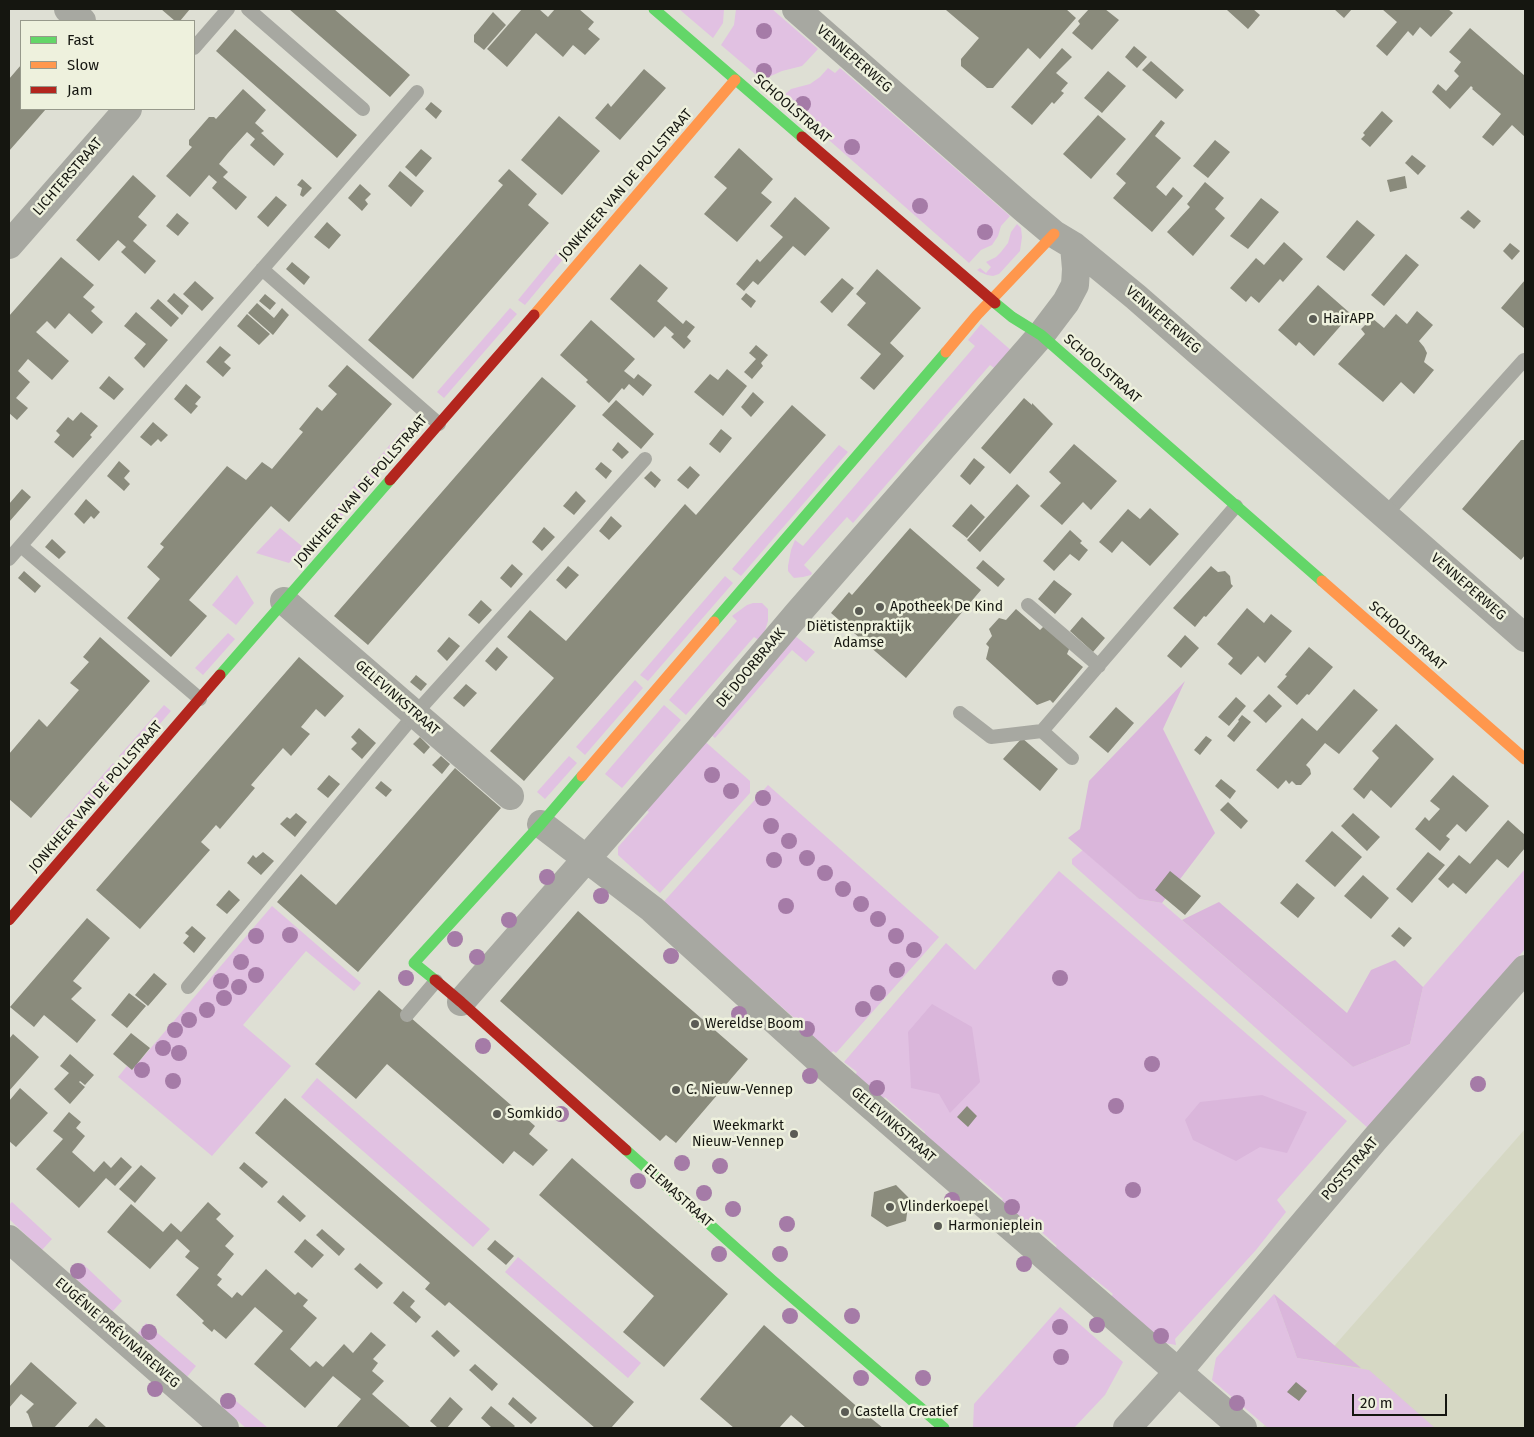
<!DOCTYPE html>
<html>
<head>
<meta charset="utf-8">
<style>
	body { margin:0 }
	#map { position:relative; width:1534px; height:1437px; overflow:hidden; background:#dedfd4; font-family:"Fira Sans",sans-serif }
	canvas { display:block }
	.frame { position:absolute; inset:0; border:10px solid #151610; pointer-events:none }
	.legend { position:absolute; left:20px; top:20px; width:175px; height:90px; box-sizing:border-box; background:#eef1dd; border:1px solid #97998b; margin:0; padding:6px 9px; list-style:none; font-size:15px; color:#151610 }
	.legend li { display:flex; align-items:center; gap:10px; height:25px }
	.legend b { width:25px; border:1px solid #97998b }
	.scale { position:absolute; left:1352px; top:1394px; width:95px; height:22px; box-sizing:border-box; border:2px solid #151610; border-top:0; padding-left:6px; font-size:15px; line-height:18px; white-space:nowrap; color:#151610; -webkit-text-stroke:4px #eef1dd; paint-order:stroke }
</style>
</head>
<body>
<div id="map">
<canvas width="1534" height="1437"></canvas>
<div class="frame"></div>
<ul class="legend">
<li><b style="height:6px;background:#63d668"></b>Fast</li>
<li><b style="height:6px;background:#ff974d"></b>Slow</li>
<li><b style="height:6px;background:#b3261e"></b>Jam</li>
</ul>
<div class="scale">20 m</div>
</div>
<script>
const ctx = document.querySelector('canvas').getContext('2d');
ctx.lineJoin = 'round';
function fill(path, color) { ctx.fillStyle = color; ctx.fill(path, 'evenodd'); }
const toPath = rows => new Path2D(rows.map(r => 'M' + r).join(''));
function stroke(path, color, width, dash) { ctx.strokeStyle = color; ctx.lineWidth = width; ctx.lineCap = dash ? 'butt' : 'round'; ctx.setLineDash(dash || []); ctx.stroke(path); }
function write(font, color, halo, rows, align = 'center') {
  ctx.font = font + ' "Fira Sans",sans-serif'; ctx.lineWidth = 5; ctx.setLineDash([]); ctx.textBaseline = 'middle'; ctx.strokeStyle = halo; ctx.fillStyle = color; for (const [text, x, y, turn = 0] of rows) {
    ctx.save(); ctx.translate(x, y); ctx.rotate((+turn || 0) * Math.PI / 180); ctx.textAlign = isNaN(turn) ? turn : align; if (halo) ctx.strokeText(text, 0, 0); ctx.fillText(text, 0, 0); ctx.restore();
  }
}
fill(toPath([
	[1525,1129,1525,1428,1262,1428]
]), '#d6d8c4');
fill(toPath([
	[679,9,724,9,723,23,713,38],
	[736,9,772,9,818,49,806,62,802,66,782,71,762,80,721,45,734,25],
	[828,68,835,73,840,68,1010,216,1001,226,998,236,992,245,981,250,969,263,781,98,791,89,810,84,820,77],
	[1017,224,1021,228,1022,237,1020,251,999,274,993,276,987,275,980,272,977,270,980,268,986,273,991,267,986,262,996,257,1001,252,1008,243,1011,232],
	[568,239,575,245,525,305,518,300],
	[510,308,517,314,444,398,437,392],
	[981,324,1013,352,997,370,990,365,853,523,847,517,804,565,812,573,811,575,803,577,794,578,792,576,788,571,788,566,791,550,795,540,803,546,975,346,968,340],
	[404,428,412,435,374,480,366,473],
	[839,445,848,452,741,576,732,569],
	[360,479,368,486,317,545,309,539],
	[280,528,303,547,289,563,256,553],
	[237,575,254,603,236,625,212,605],
	[725,576,733,583,648,681,640,675],
	[753,603,762,603,768,609,768,621,764,634,759,640,754,637,686,715,669,700,737,621,732,616,747,605],
	[228,633,235,639,203,675,195,668],
	[794,635,815,652,806,662,792,650,715,738,711,735],
	[635,680,643,688,585,755,576,747],
	[164,705,171,711,126,763,119,756],
	[664,705,681,720,622,788,605,774],
	[701,738,750,781,750,793,660,893,618,855,618,847,649,812,640,805],
	[569,756,577,763,545,799,537,792],
	[113,763,121,770,58,842,51,835],
	[768,785,939,937,836,1053,833,1051,829,1055,799,1028,802,1025,739,969,660,906],
	[1083,850,1139,899,1162,903,1353,1067,1410,1044,1423,987,1525,869,1525,949,1430,1063,1369,1129,1072,864,1072,859],
	[1059,871,1347,1121,1277,1200,1286,1212,1256,1250,1175,1339,1176,1345,1165,1343,1110,1298,1113,1294,1092,1277,1090,1279,1054,1248,1057,1246,1035,1226,1031,1229,1000,1203,1003,1199,980,1179,978,1183,923,1136,925,1132,885,1097,883,1099,854,1077,857,1072,844,1062,946,943,975,970],
	[272,906,361,983,354,991,306,951,243,1025,291,1066,212,1156,118,1077,127,1066,132,1070],
	[317,1078,490,1229,473,1247,301,1097],
	[12,1202,52,1239,42,1250,9,1219,9,1205],
	[518,1257,641,1363,628,1378,505,1272],
	[82,1263,122,1301,112,1312,71,1274],
	[1274,1294,1297,1358,1369,1370,1435,1428,1268,1428,1212,1380,1216,1358],
	[1060,1307,1123,1362,1105,1395,1074,1428,973,1428,974,1404],
	[146,1323,196,1366,187,1377,137,1334],
	[229,1395,268,1428,246,1428,220,1406]
]), '#e1c1e2');
fill(toPath([
	[1185,681,1163,729,1215,833,1162,903,1139,899,1068,838,1080,829,1089,781],
	[1219,902,1347,1013,1371,970,1395,960,1423,987,1410,1044,1353,1067,1182,920],
	[932,1004,972,1027,980,1082,950,1113,939,1094,911,1088,908,1032],
	[1262,1095,1307,1112,1287,1153,1260,1147,1236,1161,1193,1140,1185,1120,1200,1102],
	[1274,1294,1361,1368,1297,1358]
]), '#dab6db');
fill(toPath([
	[161,9,190,9,180,21,175,21],
	[289,9,334,9,410,75,390,97],
	[522,9,539,9,548,17,555,9,579,9,594,22,588,29,600,39,585,55,573,45,563,57,536,33,507,67,487,49],
	[947,9,1066,9,1076,18,1040,59,1028,48,993,88,987,88,961,66,961,59,979,38,946,10],
	[1089,9,1092,10,1094,9,1105,9,1119,20,1092,50,1072,33,1080,24,1078,21],
	[1228,9,1253,9,1260,15,1248,29,1227,10],
	[1334,9,1352,9,1344,18],
	[1382,9,1448,9,1453,13,1431,37,1420,27,1413,36,1408,31,1387,56,1376,46,1397,22],
	[493,12,506,25,484,50,474,42,474,35],
	[1470,28,1525,76,1525,137,1512,125,1493,146,1482,137,1501,114,1472,89,1473,88,1471,86,1450,109,1432,92,1438,84,1446,91,1459,76,1454,71,1461,62,1449,52],
	[235,29,357,135,337,158,216,51],
	[1134,46,1147,57,1137,68,1125,57],
	[1062,48,1072,57,1056,73,1068,83,1061,91,1064,93,1054,104,1052,102,1032,125,1011,107],
	[1151,61,1184,90,1176,99,1142,70],
	[21,65,21,109,46,109,9,151,9,79],
	[644,69,666,88,620,140,595,118,608,103,611,107],
	[1108,71,1126,86,1102,113,1084,98],
	[243,89,266,110,255,123,264,131,261,133,284,154,274,166,250,145,255,139,247,132,228,153,219,164,228,172,223,177,247,197,236,210,212,188,217,182,209,175,190,197,166,176,192,147,189,145,189,140,209,117,214,117,216,119],
	[431,102,442,111,436,119,425,109],
	[1382,111,1393,121,1370,147,1361,139,1365,135,1363,133],
	[1098,115,1126,139,1091,179,1063,154],
	[559,116,600,151,562,195,521,160],
	[1161,120,1165,123,1155,136,1181,158,1156,187,1166,196,1173,187,1183,196,1152,232,1113,198,1126,183,1116,174],
	[1215,140,1230,152,1208,178,1193,166],
	[739,148,773,179,761,193,772,202,737,242,704,214,727,188,714,177],
	[421,149,432,158,416,177,405,167],
	[1412,155,1426,166,1418,175,1405,163],
	[509,169,537,194,528,205,549,223,413,379,368,340,503,185,498,181],
	[400,171,424,191,411,207,388,186],
	[133,175,156,196,138,217,147,225,133,241,156,261,145,274,121,252,126,247,118,240,99,261,76,240],
	[1405,176,1407,188,1390,192,1387,180],
	[302,179,312,188,303,197,300,195,302,188,297,185],
	[1205,182,1224,198,1215,209,1225,218,1193,256,1167,232,1190,207,1187,204],
	[360,184,371,194,365,200,368,204,362,211,348,198],
	[276,196,287,205,268,227,257,217],
	[795,197,830,228,805,256,793,246,758,285,753,281,744,291,736,284,757,259,760,262,783,237,770,226],
	[1261,198,1279,212,1248,249,1230,236],
	[1468,210,1481,221,1474,229,1460,218],
	[177,213,189,223,178,236,166,226],
	[1357,220,1375,235,1344,271,1326,257],
	[327,222,341,235,329,249,314,237],
	[1284,242,1303,259,1283,282,1280,279,1259,303,1251,296,1246,302,1230,288,1256,258,1264,265],
	[1510,243,1520,251,1512,260,1503,251],
	[1406,254,1419,265,1384,306,1371,295],
	[61,257,94,285,83,297,95,307,91,311,103,322,92,334,69,313,55,329,47,321,36,332,69,361,52,380,28,359,18,371,30,382,16,398,28,408,17,420,9,413,9,316],
	[292,262,310,277,304,285,286,269],
	[640,264,668,288,657,301,683,324,686,320,695,327,687,337,691,341,684,349,671,337,674,334,665,326,654,338,610,299],
	[877,269,921,308,890,343,904,356,874,390,860,378,881,354,847,325,866,303,856,294],
	[842,278,854,288,832,313,820,302],
	[1525,280,1525,329,1501,308],
	[195,281,214,298,202,311,183,294],
	[1318,285,1351,314,1314,356,1299,342,1296,346,1278,330],
	[174,293,189,306,182,315,167,301],
	[746,293,756,301,751,308,741,299],
	[265,294,276,303,270,310,259,301],
	[158,299,179,318,171,327,150,308],
	[257,303,274,318,282,308,289,315,273,335,248,313],
	[1417,311,1433,325,1419,341,1424,347,1427,353,1424,362,1434,370,1414,394,1401,382,1383,402,1338,364,1365,334,1361,329,1372,318,1384,328,1396,314,1407,324],
	[136,312,168,340,144,368,134,358,146,344,124,326],
	[247,314,270,334,259,345,237,326],
	[591,320,635,359,624,371,634,379,638,374,652,385,643,396,629,384,624,390,622,388,609,403,586,382,588,380,560,355],
	[756,345,768,355,761,363,763,366,752,379,744,372,756,359,749,353],
	[220,346,231,355,224,362,231,368,223,377,206,362],
	[347,365,392,404,289,522,271,506,255,524,189,600,207,616,171,657,127,618,160,579,147,567,164,547,160,544,227,466,246,480,262,462,272,469,303,432,299,429,317,407,322,411,337,394,328,386],
	[727,369,747,386,723,416,694,392,710,374,718,380],
	[109,376,124,389,114,400,99,388],
	[542,377,576,406,368,645,334,616],
	[186,384,201,397,195,404,198,406,191,414,174,399],
	[753,392,764,402,751,417,741,407],
	[1024,398,1032,405,1032,403,1053,424,1010,474,981,448],
	[616,400,654,434,641,449,602,415],
	[792,405,826,435,524,781,490,751,554,678,507,637,530,610,566,641,685,504,696,515],
	[81,412,98,426,90,435,92,437,73,458,54,442,60,435,56,431,68,417,73,421],
	[153,422,168,435,161,442,158,439,151,446,140,437],
	[721,429,732,438,720,453,709,444],
	[1521,440,1525,440,1525,555,1521,560,1462,509],
	[618,442,629,452,622,459,612,450],
	[1074,444,1117,481,1091,510,1083,502,1062,525,1040,506,1061,483,1049,472],
	[974,458,985,467,970,485,960,476],
	[119,461,130,471,124,478,130,484,124,491,107,476],
	[601,462,612,471,606,479,595,469],
	[690,466,700,475,688,489,677,480],
	[651,471,661,480,655,488,644,478],
	[1017,484,1030,496,980,552,967,540],
	[22,489,31,497,9,522,9,504],
	[576,491,586,501,574,515,563,506],
	[86,499,100,512,94,519,91,516,84,524,74,514],
	[971,504,985,517,967,538,952,526],
	[1150,508,1179,534,1150,566,1122,541,1112,553,1099,542,1128,509,1140,519],
	[611,516,622,526,609,540,599,531],
	[544,527,555,537,542,551,532,542],
	[910,528,981,590,906,678,831,613,849,592,852,595],
	[1070,530,1082,541,1080,543,1088,550,1079,561,1070,554,1054,571,1043,561],
	[52,539,66,552,59,559,45,547],
	[983,560,1005,579,998,587,976,568],
	[512,564,523,574,511,588,500,578],
	[568,566,579,575,566,589,556,580],
	[1211,566,1218,572,1225,571,1230,576,1231,584,1233,586,1206,617,1204,616,1195,627,1173,608],
	[24,571,41,586,35,593,18,578],
	[1054,580,1072,594,1055,614,1038,599],
	[481,600,492,610,479,624,468,615],
	[1247,608,1264,623,1271,614,1292,631,1265,663,1258,656,1241,675,1228,664,1233,658,1217,644],
	[1016,609,1040,630,1045,625,1070,647,1067,654,1083,667,1053,703,1050,700,1037,705,986,659,989,647,986,644,992,636,989,629,999,618,1006,620],
	[1082,617,1105,638,1093,652,1070,631],
	[1185,635,1199,648,1181,668,1167,656],
	[100,637,150,681,31,818,9,799,9,754,39,719,47,727,79,690,70,683,89,662,83,657],
	[449,637,460,646,447,661,437,651],
	[497,647,508,657,496,671,485,661],
	[1309,647,1333,667,1309,695,1307,694,1297,705,1277,687,1287,676,1285,675],
	[299,657,344,696,325,717,316,709,301,727,310,734,309,735,291,756,283,748,251,785,255,788,220,829,216,825,201,842,210,850,140,929,96,890],
	[416,675,427,684,421,691,410,682],
	[466,684,477,693,464,707,453,698],
	[1354,689,1378,710,1339,754,1325,743,1306,765,1310,769,1311,774,1301,785,1296,785,1292,781,1289,784,1286,780,1278,789,1256,770,1302,718,1317,731],
	[1269,694,1282,706,1266,723,1253,711],
	[1236,697,1246,706,1229,726,1218,717],
	[1116,707,1134,723,1108,753,1089,737],
	[1242,715,1251,722,1234,742,1227,736,1239,721,1238,720],
	[1396,724,1434,759,1391,808,1371,790,1364,799,1353,789,1379,758,1372,751],
	[359,728,376,743,362,759,351,749,357,743,351,737],
	[1206,736,1212,740,1200,755,1194,750],
	[420,737,430,747,424,754,413,744],
	[1022,738,1058,769,1040,791,1003,759],
	[441,756,450,764,442,774,432,765],
	[455,768,501,808,358,972,277,902,301,874,336,905],
	[329,775,340,784,328,798,317,789],
	[1453,775,1489,806,1466,832,1457,824,1446,836,1450,839,1440,851,1415,829,1425,817,1429,821,1440,809,1430,801],
	[1221,779,1236,791,1230,799,1215,786],
	[381,781,392,790,386,797,375,788],
	[1228,802,1248,821,1241,829,1220,810],
	[296,813,307,822,295,837,280,824,287,817,290,819],
	[1353,813,1380,837,1367,851,1341,826],
	[1508,820,1525,835,1525,848,1508,868,1497,859,1466,894,1453,883,1448,888,1438,879,1459,855,1470,864],
	[1332,831,1362,857,1335,887,1305,861],
	[263,852,274,861,261,875,247,863,253,855,256,858],
	[1428,852,1445,865,1412,903,1396,889],
	[1170,871,1201,896,1185,915,1155,890],
	[1363,875,1389,898,1371,919,1344,896],
	[1297,883,1315,898,1298,918,1280,903],
	[229,890,240,900,227,914,216,905],
	[578,911,748,1059,676,1143,666,1135,660,1141,500,1001],
	[87,918,110,938,73,981,82,988,71,999,96,1020,77,1043,44,1015,34,1027,10,1007],
	[192,926,206,938,194,953,183,943,189,936,185,933],
	[1399,927,1412,938,1404,947,1391,936],
	[154,973,167,984,148,1006,135,995],
	[379,990,535,1126,529,1134,548,1150,533,1166,514,1151,503,1164,387,1064,356,1099,315,1064],
	[129,993,146,1006,127,1028,111,1015],
	[131,1033,150,1048,132,1070,113,1054],
	[13,1034,39,1057,9,1091,9,1039],
	[70,1054,94,1075,85,1085,80,1081,79,1082,85,1087,70,1104,54,1089,69,1073,60,1066],
	[20,1088,48,1113,16,1147,9,1141,9,1101],
	[285,1098,634,1402,611,1428,595,1428,449,1302,445,1306,425,1289,430,1283,255,1133],
	[967,1106,977,1116,968,1127,957,1117],
	[69,1112,81,1122,76,1128,85,1136,72,1152,82,1161,94,1172,104,1161,111,1168,121,1157,132,1167,115,1186,106,1178,79,1208,36,1169,63,1139,53,1131],
	[572,1158,728,1294,664,1367,623,1332,654,1296,539,1195],
	[244,1162,268,1182,262,1188,239,1168],
	[141,1165,156,1178,135,1203,119,1189],
	[896,1185,909,1198,906,1221,887,1227,871,1216,874,1192],
	[283,1195,306,1216,300,1222,277,1202],
	[208,1202,221,1214,216,1219,234,1236,225,1246,234,1254,217,1275,222,1279,217,1285,232,1298,237,1292,242,1296,266,1269,295,1295,298,1292,308,1300,303,1306,317,1318,290,1349,310,1367,316,1361,323,1367,344,1344,353,1353,371,1332,386,1345,373,1359,378,1363,372,1371,384,1381,372,1394,411,1428,336,1428,361,1399,333,1376,305,1408,254,1364,283,1331,255,1307,226,1339,214,1329,212,1332,202,1323,204,1321,176,1295,199,1268,185,1257,190,1251,177,1239,150,1269,107,1232,131,1204,163,1232,171,1223,181,1232],
	[322,1229,345,1249,339,1256,316,1235],
	[305,1239,324,1255,312,1268,294,1252],
	[495,1240,514,1256,506,1265,487,1249],
	[360,1263,383,1283,377,1289,354,1269],
	[403,1291,415,1301,410,1307,421,1317,416,1323,393,1303],
	[764,1325,862,1411,883,1428,806,1428,791,1415,779,1428,734,1428,700,1399],
	[437,1330,460,1351,454,1357,431,1336],
	[31,1362,77,1403,54,1428,33,1428,28,1414,26,1412,34,1404,21,1394,9,1408,9,1387],
	[475,1364,498,1384,492,1391,469,1370],
	[1296,1382,1307,1391,1299,1401,1287,1392],
	[450,1397,463,1409,447,1428,438,1428,430,1421],
	[513,1397,537,1418,531,1424,508,1404],
	[491,1406,515,1426,513,1428,490,1428,491,1427,481,1418],
	[96,1418,107,1428,87,1428]
]), '#8a8b7c');
stroke(toPath([
	[248,9,363,109],
	[194,48,228,9],
	[262,269,439,424],
	[1385,515,1524,360],
	[21,546,200,699],
	[9,559,417,92],
	[1028,605,1099,666],
	[960,713,991,737,1042,731,1236,506],
	[1042,731,1072,758],
	[188,987,415,714,645,459],
	[407,1015,436,981]
]), '#a7a8a1', 14);
stroke(toPath([
	[68,9,82,21],
	[796,9,1023,208,1054,234,1074,246,1136,297,1525,638],
	[9,245,128,109],
	[284,601,510,796],
	[541,824,652,909,831,1071,1243,1428],
	[461,1002,699,730,798,613,1041,335,1066,302,1075,285,1076,269,1074,246],
	[9,1239,225,1428],
	[1127,1428,1178,1372,1375,1139,1525,969]
]), '#a7a8a1', 28);
stroke(toPath([
	[654,9,802,137],
	[995,303,1012,317,1041,335,1322,581],
	[714,622,946,352],
	[220,675,390,480],
	[435,980,414,963,541,824,582,776],
	[626,1150,772,1280,944,1428]
]), '#63d668', 11);
stroke(toPath([
	[534,315,735,80],
	[946,352,977,315,1054,234],
	[1322,581,1525,759],
	[582,776,714,622]
]), '#ff974d', 11);
stroke(toPath([
	[802,137,995,303],
	[390,480,534,315],
	[9,920,220,675],
	[435,980,461,1002,626,1150]
]), '#b3261e', 11);
ctx.fillStyle = '#a57ba7';
for (const [x, y] of [
	[764,31],
	[764,71],
	[803,104],
	[852,147],
	[920,206],
	[985,232],
	[712,775],
	[731,791],
	[763,798],
	[771,826],
	[789,841],
	[807,858],
	[774,860],
	[825,873],
	[547,877],
	[843,889],
	[601,896],
	[861,904],
	[786,906],
	[878,919],
	[509,920],
	[290,935],
	[256,936],
	[896,936],
	[455,939],
	[914,950],
	[671,956],
	[477,957],
	[241,962],
	[897,970],
	[256,975],
	[406,978],
	[1060,978],
	[221,981],
	[239,987],
	[878,993],
	[224,998],
	[863,1009],
	[207,1010],
	[739,1014],
	[189,1020],
	[807,1029],
	[175,1030],
	[483,1046],
	[163,1048],
	[179,1053],
	[1152,1064],
	[142,1070],
	[810,1076],
	[173,1081],
	[1478,1084],
	[877,1088],
	[1116,1106],
	[561,1114],
	[682,1163],
	[720,1166],
	[638,1181],
	[1133,1190],
	[704,1193],
	[952,1200],
	[1012,1207],
	[733,1209],
	[787,1224],
	[719,1254],
	[780,1254],
	[1024,1264],
	[78,1271],
	[790,1316],
	[852,1316],
	[1097,1325],
	[1060,1327],
	[149,1332],
	[1161,1336],
	[1061,1357],
	[861,1378],
	[923,1378],
	[155,1389],
	[228,1401],
	[1237,1403]
]) { ctx.beginPath(); ctx.arc(x, y, 8, 0, 2 * Math.PI); ctx.fill(); }
for (const [x, y, r, color] of [
	[1313,319,5,"#5b5c55"],
	[880,607,5,"#5b5c55"],
	[859,611,5,"#5b5c55"],
	[695,1024,5,"#5b5c55"],
	[676,1090,5,"#5b5c55"],
	[497,1114,5,"#5b5c55"],
	[794,1134,5,"#5b5c55"],
	[890,1207,5,"#5b5c55"],
	[938,1226,5,"#5b5c55"],
	[845,1412,5,"#5b5c55"]
]) { const dot = new Path2D(); dot.arc(x, y, r, 0, 2 * Math.PI); ctx.fillStyle = color; ctx.fill(dot); stroke(dot, '#eef1dd', 2); }
write('14px', '#151610', '#eef1dd', [
	["VENNEPERWEG",854,59,41],
	["SCHOOLSTRAAT",792,109,41],
	["LICHTERSTRAAT",68,177,-49],
	["JONKHEER VAN DE POLLSTRAAT",626,185,-49],
	["VENNEPERWEG",1163,320,41],
	["SCHOOLSTRAAT",1102,369,41],
	["JONKHEER VAN DE POLLSTRAAT",361,491,-49],
	["VENNEPERWEG",1468,587,41],
	["SCHOOLSTRAAT",1407,636,41],
	["DE DOORBRAAK",751,668,-50],
	["GELEVINKSTRAAT",397,698,41],
	["JONKHEER VAN DE POLLSTRAAT",96,797,-49],
	["GELEVINKSTRAAT",893,1125,41],
	["POSTSTRAAT",1350,1169,-49],
	["ELEMASTRAAT",678,1196,42],
	["EUGÉNIE PRÉVINAIREWEG",117,1333,41]
]);
write('14px', '#151610', '#eef1dd', [
	["HairAPP",1323,319],
	["Apotheek De Kind",890,607],
	["Diëtistenpraktijk",859,627,"center"],
	["Adamse",859,643,"center"],
	["Wereldse Boom",705,1024],
	["C. Nieuw-Vennep",686,1090],
	["Somkido",507,1114],
	["Weekmarkt",784,1126,"right"],
	["Nieuw-Vennep",784,1142,"right"],
	["Vlinderkoepel",900,1207],
	["Harmonieplein",948,1226],
	["Castella Creatief",855,1412]
], 'left');
</script>
</body>
</html>
